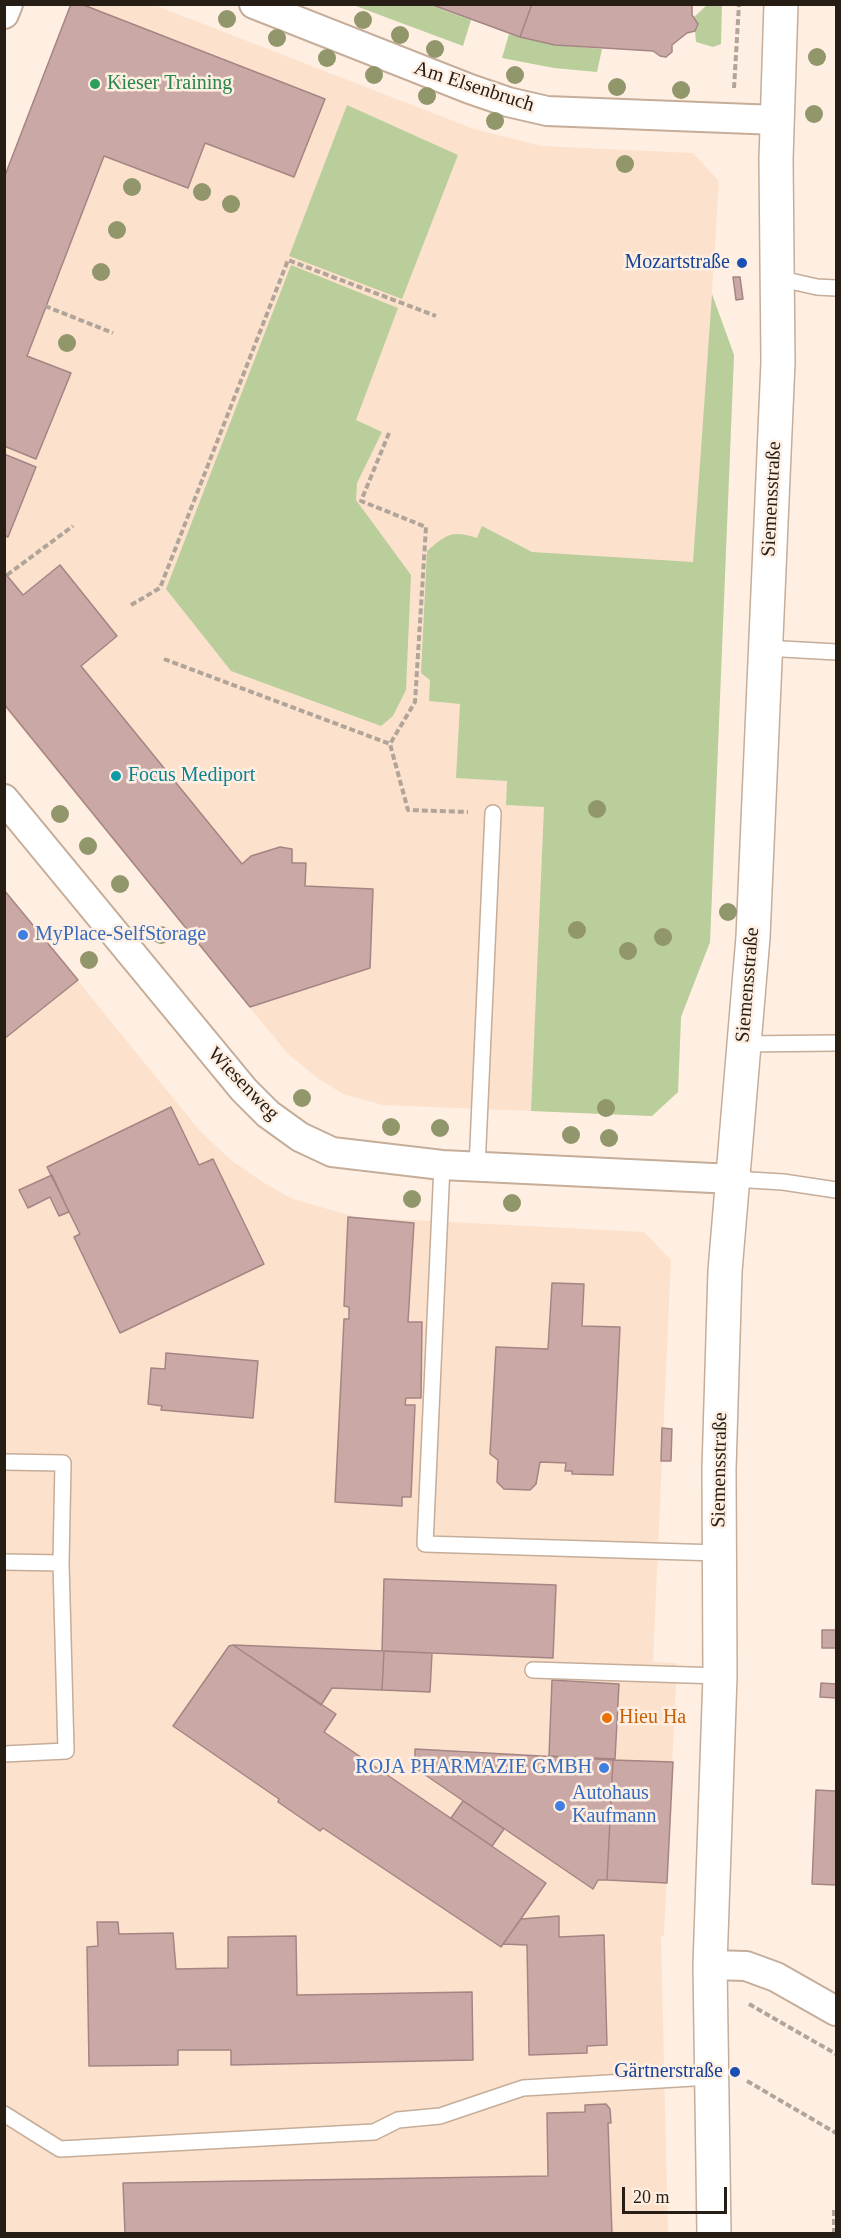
<!DOCTYPE html>
<html>
<head>
<meta charset="utf-8">
<style>
  body { margin:0 }
  #map { position:relative; width:841px; height:2238px; overflow:hidden; background:#ffefe2; font-family:"Times New Roman",serif }
  canvas { display:block }
  .frame { position:absolute; inset:0; border:6px solid #261d15; pointer-events:none }
  .scale { position:absolute; left:622px; top:2187px; width:105px; height:27px; box-sizing:border-box; border:3px solid #261d15; border-top:0; padding-left:8px; font-size:18px; line-height:21px; white-space:nowrap; color:#261d15; -webkit-text-stroke:4px #ffefe2; paint-order:stroke }
</style>
</head>
<body>
<div id="map">
<canvas width="841" height="2238"></canvas>
<div class="frame"></div>
<div class="scale">20 m</div>
</div>
<script>
const g = document.querySelector('canvas').getContext('2d');
g.lineJoin = 'round';
function paint(path, color) { g.fillStyle = color; g.fill(path, 'evenodd'); }
function trace(path, color, width, dash) { g.strokeStyle = color; g.lineWidth = width; g.lineCap = dash ? 'butt' : 'round'; g.setLineDash(dash || []); g.stroke(path); }
function drawText(font, color, halo, rows, align = 'center') {
  g.font = font + ' "Times New Roman",serif'; g.lineWidth = 5; g.setLineDash([]); g.textBaseline = 'middle'; g.strokeStyle = halo; g.fillStyle = color; for (const [text, x, y, turn = 0] of rows) {
    g.save(); g.translate(x, y); g.rotate((+turn || 0) * Math.PI / 180); g.textAlign = isNaN(turn) ? turn : align; if (halo) g.strokeText(text, 0, 0); g.fillText(text, 0, 0); g.restore();
  }
}
const built = new Path2D(`
  M152 4 474 129 542 146 693 153 719 181 712 294 734 355 710 942 681 1017 678 1092 652 1116 382 1105 343 1094 317 1078 287 1053 5 708 4 177 72 5Z
  M4 890 200 1131 231 1160 264 1183 293 1199 356 1217 644 1232 671 1260 653 1662 677 1663 664 1936H661L668 2233H5Z`);
const green = new Path2D(`
  M353 5H430L471 20 463 46Z
  M707 5H722L721 44 713 47 696 42 695 31 698 24 694 17Z
  M509 34 555 45 602 49 597 72 554 68 502 58Z
  M347 105 458 155 402 299 289 256Z
  M291 265 398 308 356 420 382 432 357 483 356 500 411 575 406 690 393 716 381 726 231 671 166 589Z
  M712 294 734 355 710 942 681 1017 678 1092 652 1116 531 1111 544 807 506 805 507 781 456 778 460 704 429 701 430 680 421 673 427 551C447 534 452 530 477 538L482 526 532 552 693 562Z`);
const building = new Path2D(`
  M71 4H81L325 99 294 177 205 143 188 188 104 156 27 356 71 373 36 459 4 446V178Z
  M430 4H532L520 37Z
  M532 4H692V15L698 24 695 31 687 33 672 45V52L666 57 660 56 653 51 555 45 520 37Z
  M733 277H740L743 299 736 300Z
  M4 454 36 467 8 537 4 535Z
  M60 565 117 636 81 666 242 864 251 856 280 847 292 849V863H306L305 886 373 889 370 968 250 1007 4 704V572L23 595Z
  M4 890 78 980 4 1039Z
  M171 1107 199 1165 213 1159 264 1264 120 1333 74 1237 80 1234 47 1167Z
  M52 1175 69 1212 59 1216 50 1197 28 1208 19 1190Z
  M348 1217 414 1223 408 1322H422L421 1398H406L405 1405H415L411 1497H402V1506L335 1502 344 1319H349V1307L344 1306Z
  M552 1283 584 1284 582 1326 620 1327 613 1475 572 1474V1471H565L566 1463 540 1462 536 1484 530 1490 504 1489 497 1482 498 1460 490 1454 496 1347 548 1349Z
  M166 1353 258 1361 253 1418 161 1410 162 1406 148 1404 151 1368 165 1369Z
  M662 1428 672 1429 671 1461H661Z
  M384 1579 556 1585 553 1658 382 1651Z
  M822 1630H836V1648H822Z
  M233 1645 336 1714 324 1732 546 1883 501 1947 323 1828 320 1831 278 1802 279 1799 173 1726 229 1646Z
  M233 1645 384 1651 382 1690 332 1688 321 1705Z
  M384 1651 432 1653 430 1692 382 1690Z
  M552 1680 619 1684 615 1759 549 1756Z
  M821 1683 836 1684V1698L820 1697Z
  M415 1749 613 1760 607 1880H598L593 1889 415 1768Z
  M613 1760 673 1762 667 1883 607 1880Z
  M816 1790 836 1791V1885L812 1884Z
  M463 1801 504 1829 492 1846 451 1818Z
  M559 1916V1937L604 1935 607 2045 587 2046V2053L529 2055 527 1945 503 1944 521 1919Z
  M97 1922H118L119 1934 173 1933 176 1969 228 1968V1937L296 1936 297 1995 472 1992 473 2060 231 2065V2050H178V2065L89 2066 87 1947 98 1946Z
  M606 2104 610 2109 611 2123H608L612 2234H125L123 2183 548 2176 547 2113 585 2112V2105Z`);
const path = new Path2D(`
  M734 88 739 4
  M45 306 113 333
  M389 433 361 501 426 527 415 702 390 744 408 810 468 812
  M7 575 73 526
  M131 605 160 588 288 260 436 316
  M164 659 390 744
  M749 2004 836 2054
  M747 2081 836 2133
  M834 2234V2210H836`);
const service = new Path2D(`
  M777 278 817 287 836 288
  M765 648 836 652
  M743 1044 836 1043
  M442 1165 425 1544 718 1553
  M477 1168 493 813
  M733 1179 783 1182 836 1190
  M4 1462 63 1463 61 1563
  M4 1562 61 1563 66 1751 4 1754
  M533 1670 720 1676
  M4 2114 60 2149 374 2132 398 2120 440 2116 523 2088 711 2077`);
const minor = new Path2D(`
  M254 4 470 89 508 102 547 111 777 120
  M4 14 8 4
  M4 799 244 1090 268 1114 300 1137 332 1152 442 1165 733 1179
  M710 1965 746 1966 776 1977 836 2011`);
const tertiary = new Path2D(`
  M714 2234 710 1965 720 1676 719 1469 725 1271 753 937 778 362 776 159 781 4`);
const trees = [
  [227,19],
  [363,20],
  [400,35],
  [277,38],
  [435,49],
  [817,57],
  [327,58],
  [374,75],
  [515,75],
  [617,87],
  [681,90],
  [427,96],
  [814,114],
  [495,121],
  [625,164],
  [132,187],
  [202,192],
  [231,204],
  [117,230],
  [101,272],
  [67,343],
  [597,809],
  [60,814],
  [88,846],
  [120,884],
  [728,912],
  [577,930],
  [161,935],
  [663,937],
  [628,951],
  [89,960],
  [302,1098],
  [606,1108],
  [391,1127],
  [440,1128],
  [571,1135],
  [609,1138],
  [412,1199],
  [512,1203]
];
const markers = [
  [95,84,6,"#2e9e5b"],
  [742,263,6,"#1a4fb4"],
  [116,776,6,"#0f9aa8"],
  [23,935,6,"#3f7fe0"],
  [607,1718,6,"#e8710a"],
  [604,1768,6,"#3f7fe0"],
  [560,1806,6,"#3f7fe0"],
  [735,2072,6,"#1a4fb4"]
];
const leisureNames = [
  ["Kieser Training",107,84]
];
const streetNames = [
  ["Am Elsenbruch",474,87,18],
  ["Siemensstraße",772,499,-87],
  ["Siemensstraße",748,985,-85],
  ["Wiesenweg",243,1084,46],
  ["Siemensstraße",720,1470,-89]
];
const transitNames = [
  ["Mozartstraße",730,263],
  ["Gärtnerstraße",723,2072]
];
const cultureNames = [
  ["Focus Mediport",128,776]
];
const shopNames = [
  ["MyPlace-SelfStorage",35,935],
  ["ROJA PHARMAZIE GMBH",592,1768,"right"],
  ["Autohaus",572,1794],
  ["Kaufmann",572,1817]
];
const foodNames = [
  ["Hieu Ha",619,1718]
];
paint(built, '#fce2cd');
paint(green, '#bace9c');
paint(building, '#caa8a6');
trace(building, '#a58583', 1.5);
trace(service, '#c5ad99', 18);
trace(minor, '#c5ad99', 32);
trace(tertiary, '#c5ad99', 36);
trace(path, '#b1a499', 4, [6, 3]);
trace(service, '#fff', 15);
trace(minor, '#fff', 28);
trace(tertiary, '#fff', 33);
g.fillStyle = '#92966b';
for (const [x, y] of trees) { g.beginPath(); g.arc(x, y, 9, 0, 2 * Math.PI); g.fill(); }
for (const [x, y, r, color] of markers) { const dot = new Path2D(); dot.arc(x, y, r, 0, 2 * Math.PI); g.fillStyle = color; g.fill(dot); trace(dot, '#ffefe2', 2); }
drawText('20px', '#27864d', '#ffefe2', leisureNames, 'left');
drawText('20px', '#261d15', '#ffefe2', streetNames);
drawText('20px', '#164399', '#ffefe2', transitNames, 'right');
drawText('20px', '#0d838f', '#ffefe2', cultureNames, 'left');
drawText('20px', '#366cbe', '#ffefe2', shopNames, 'left');
drawText('20px', '#c56008', '#ffefe2', foodNames, 'left');
</script>
</body>
</html>
